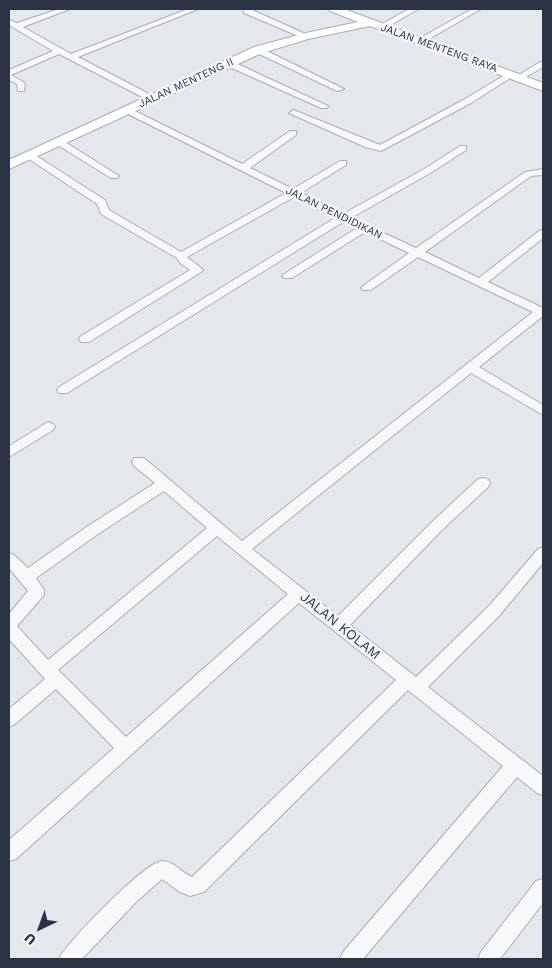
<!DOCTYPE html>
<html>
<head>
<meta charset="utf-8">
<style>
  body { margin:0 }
  #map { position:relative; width:552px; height:968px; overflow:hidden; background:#e4e7ec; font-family:"Work Sans",sans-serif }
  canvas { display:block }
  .frame { position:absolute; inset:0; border:10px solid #2b3445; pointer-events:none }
  .north { position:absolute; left:15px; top:903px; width:50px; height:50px; -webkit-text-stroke:4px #f4f6f9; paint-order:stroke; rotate:222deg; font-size:14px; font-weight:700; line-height:20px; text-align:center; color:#2b3445 }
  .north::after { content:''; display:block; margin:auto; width:18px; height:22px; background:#2b3445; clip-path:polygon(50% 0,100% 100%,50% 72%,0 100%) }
</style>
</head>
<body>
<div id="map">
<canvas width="552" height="968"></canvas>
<div class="frame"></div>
<div class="north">U</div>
</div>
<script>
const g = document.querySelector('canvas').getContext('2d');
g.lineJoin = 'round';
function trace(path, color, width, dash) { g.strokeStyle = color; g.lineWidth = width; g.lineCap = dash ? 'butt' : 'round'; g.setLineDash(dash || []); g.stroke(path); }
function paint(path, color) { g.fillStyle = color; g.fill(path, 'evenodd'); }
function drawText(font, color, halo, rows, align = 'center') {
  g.font = font + ' "Work Sans",sans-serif'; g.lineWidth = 5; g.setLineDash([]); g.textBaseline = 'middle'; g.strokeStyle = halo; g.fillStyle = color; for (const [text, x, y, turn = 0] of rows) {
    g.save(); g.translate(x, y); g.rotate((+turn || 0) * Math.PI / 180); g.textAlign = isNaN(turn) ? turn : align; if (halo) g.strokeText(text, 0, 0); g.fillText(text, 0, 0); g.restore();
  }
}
const street = new Path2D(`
  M59 9H70L23 27 71 54 188 9H198L78 57 155 97 156 99 152 102 59 54 11 75 25 83 24 91H18L17 84 9 80V70L53 51 9 25V20L17 23Z
  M244 9H250L310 36 303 38 244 13Z
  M409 9H418L384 29 377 27Z
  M472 9H481L422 43 415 41Z
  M255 48H261L344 89 337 91 255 52Z
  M225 61H231L328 106 327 108H321L225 65Z
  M540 62H543V67L521 80 514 78Z
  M508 73 515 75 471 103 381 151 365 147 289 113 293 110 296 111 380 145 465 99Z
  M127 107 242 164 290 131H296V135L250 168 293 189 340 161H346V165L301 193 343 214 426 168 460 146H466V150L432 172 351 218 416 248 525 172 543 169V175L531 176 425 252 479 278 539 231 543 230V238L488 282 543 308V316L479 367 543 405V415L471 373 252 549 338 616 433 521 478 479 483 478 488 479 490 483 488 487 443 529 350 625 416 677 489 606 538 549 543 547V563L499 616 428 687 543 776V795L537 793 517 777 363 959H340L343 952 503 766 408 690 204 892 190 896 180 892 162 879 136 902 82 959H59C65 944 146 861 162 861 174 861 182 873 192 877L396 680 299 603 16 859 9 861V840L114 748 56 689 15 724 9 727V709L45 679 9 639V614L28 591 9 568V553L14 555 28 568 88 526 155 483 134 466 132 462 134 458H144L242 541 533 312 418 257 371 290H363L361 288 363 286 409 253 365 232 292 278H284L282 276 284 274 357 228 343 222 67 393H59L57 390 59 387 335 218 294 197 187 257 201 268 203 270 201 272 89 342H81L79 339 81 336 190 270 180 263 177 258 101 214 97 204 26 157V153H32L105 200 109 210 181 252 286 193 124 112 123 110ZM164 491 207 528 48 660 17 626 44 595V590L36 578 98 534ZM217 536 288 594 126 737 58 670Z
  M59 139 62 140 119 176 117 178H111L56 144 54 142Z
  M48 422 53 424 55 427 53 430 9 457V446Z
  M543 879V903L500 959H478L481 952 536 881Z`);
const secondary = new Path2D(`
  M328 9H344L543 83V91L370 26 308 39 262 53 9 169V160L254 47 306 33 358 22 330 11Z`);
const farStreetnames = [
  ["JALAN MENTENG RAYA",439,48,20],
  ["JALAN MENTENG II",186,83,-25],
  ["JALAN PENDIDIKAN",334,213,26]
];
const streetNames = [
  ["JALAN KOLAM",340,626,39]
];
trace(street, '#a9aeb7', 2);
trace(secondary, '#a9aeb7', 2);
paint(street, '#f7f8fa');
paint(secondary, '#fff');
drawText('11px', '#2b3445', '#f4f6f9', farStreetnames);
drawText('14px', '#2b3445', '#f4f6f9', streetNames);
</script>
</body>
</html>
